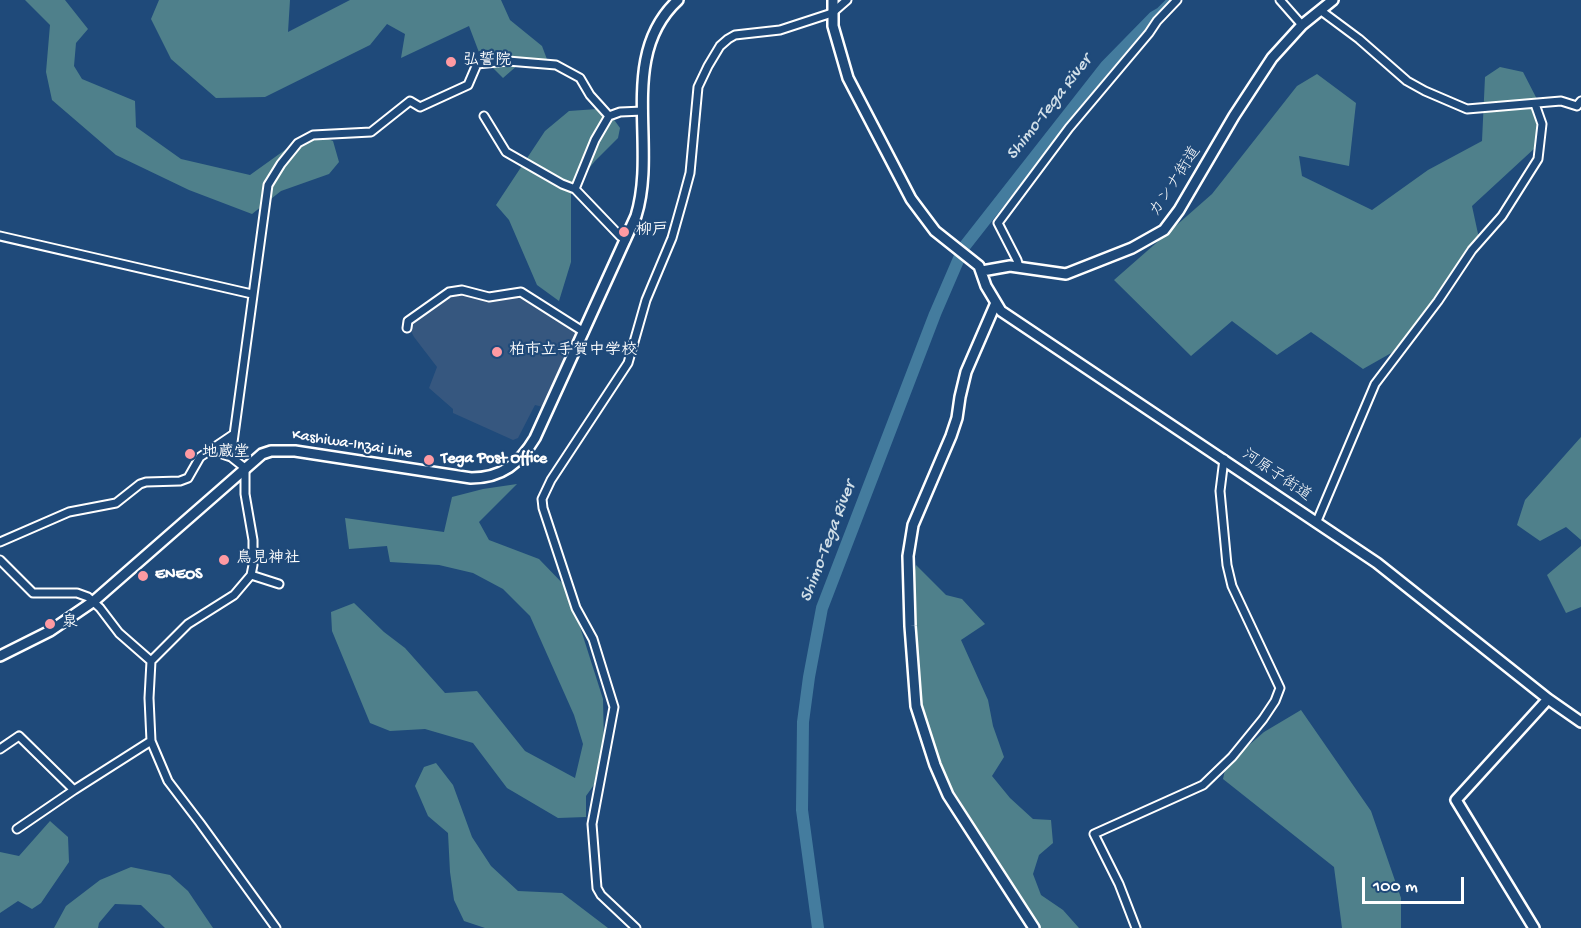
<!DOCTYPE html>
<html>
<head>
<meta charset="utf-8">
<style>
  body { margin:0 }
  #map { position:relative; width:1581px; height:928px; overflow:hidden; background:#1f4a7a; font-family:"Gochi Hand",sans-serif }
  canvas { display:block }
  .scale { position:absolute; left:1362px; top:877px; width:102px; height:27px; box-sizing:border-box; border:3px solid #fff; border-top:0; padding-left:8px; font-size:18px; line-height:21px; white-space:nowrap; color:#fff; -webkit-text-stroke:4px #1f4a7a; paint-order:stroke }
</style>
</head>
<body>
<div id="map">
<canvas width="1581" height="928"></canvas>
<div class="scale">100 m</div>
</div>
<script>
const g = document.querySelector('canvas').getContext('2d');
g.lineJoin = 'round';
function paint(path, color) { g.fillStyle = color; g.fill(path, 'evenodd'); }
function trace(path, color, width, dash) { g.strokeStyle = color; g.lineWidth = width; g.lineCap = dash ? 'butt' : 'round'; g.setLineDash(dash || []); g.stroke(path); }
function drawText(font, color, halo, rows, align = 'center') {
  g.font = font + ' "Gochi Hand","Klee One",sans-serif'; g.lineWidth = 4.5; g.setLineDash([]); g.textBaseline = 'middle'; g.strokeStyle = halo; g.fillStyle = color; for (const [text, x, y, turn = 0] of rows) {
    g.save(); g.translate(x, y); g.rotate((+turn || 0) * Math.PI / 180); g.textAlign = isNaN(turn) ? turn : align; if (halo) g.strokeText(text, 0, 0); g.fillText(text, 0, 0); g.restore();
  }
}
const built = new Path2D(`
  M461 292 486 299 517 294 522 296 575 329 576 335 543 407 535 405 518 438 513 440 453 413V409L429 388 437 367 414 337 409 327 411 323 452 293Z`);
const green = new Path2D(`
  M25 0H65L88 29 76 43 74 66 82 79 135 101 136 127 181 159 250 175 310 132 333 141 339 162 329 174 281 191 252 214 189 190 116 155 52 100 46 72 50 25Z
  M159 0H290L288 32 350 0H501L510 20 542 46 548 62 519 64 503 78 480 55 469 26 401 58 405 34 387 24 370 45 265 97 216 98 171 59 151 19Z
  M1500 67 1523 72 1540 105 1536 147 1472 206 1480 243 1393 352 1363 369 1311 332 1277 355 1232 321 1191 356 1114 280 1212 194 1297 86 1317 74 1356 103 1349 166 1299 156 1302 176 1372 210 1428 170 1482 141 1485 77Z
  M597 109 610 114 620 128 618 138 595 161 571 190V262L559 301 537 285 509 220 496 205 545 131 569 111Z
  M1581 437V540L1566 527 1540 541 1517 525 1525 500Z
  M517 484 479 522 489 540 539 559 568 589 603 699 604 746 596 782 586 796V817L558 818 507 788 473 743 425 729 390 731 370 723 332 631 331 612 354 603 384 632 405 648 445 693 477 691 525 751 575 778 583 744 574 715 530 616 503 589 473 573 439 565 390 562 387 546 349 549 345 518 444 532 452 497 483 489Z
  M1581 546V607L1566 613 1547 575Z
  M916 565 946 595 962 599 985 624 961 640 988 700 993 726 1004 757 992 776 1010 798 1033 819 1051 820 1053 843 1039 855 1033 874 1041 895 1063 910 1079 928H1039L942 772 920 700 913 620V582Z
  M1301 710 1371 811 1401 898V928H1342L1334 867 1223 779 1226 765 1264 732Z
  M436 763 453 785 472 837 491 866 518 891 562 893 608 928H485L464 921 454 900 450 872 448 833 428 816 415 786 424 767Z
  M50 821 68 837 69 862 41 903 32 909 18 901 0 913V852L19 856Z
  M131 867 170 875 188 891 213 928H165L141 905 115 904 99 923 98 928H54L66 906 100 880Z`);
const river = new Path2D(`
  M964 247 1106 66 1154 17 1161 13 1170 4
  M818 928 802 810 803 722 809 677 822 608 935 314 960 256`);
const street = new Path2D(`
  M1280 0 1302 25
  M1320 10 1359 39 1407 81 1425 91 1467 109 1561 101 1577 106 1581 101
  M484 116 506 152 562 184 575 189 620 236 626 240
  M575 189 595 140 609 116
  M0 236 252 294
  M1019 267 1017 260 998 223 1069 128 1149 33 1157 21 1177 0
  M407 328 408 321 449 292 462 290 489 297 521 292 584 332
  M231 457 268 185 281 164 298 143 313 135 371 132 410 101 420 107 468 85 477 64 508 61 556 65 580 78 590 95 609 116 620 112 643 111
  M1317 521 1375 384 1438 301 1472 250 1502 216 1538 159 1542 124 1535 104
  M0 542 69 512 116 503 140 484 146 482 180 481 188 478 200 457 234 434
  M0 560 33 593H77L88 597 100 608 119 633 151 661 149 698 151 741 168 781 200 823 276 928
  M251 575 279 584
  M151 661 188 624 234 595 251 575 253 565V540L245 494V468L231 457 211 450
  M0 749 19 736 74 790 151 741
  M17 829 74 790
  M636 928 601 895 597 888 592 824 614 707 593 639 576 608 543 508 542 499 551 480 628 363 646 300 672 238 683 199 690 173 698 87 708 66 720 46 728 39 735 35 780 30 832 13 847 0
  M1136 928 1119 884 1094 834 1203 785 1232 757 1263 719 1275 701 1280 688 1232 586 1227 565 1220 491 1224 459`);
const secondary = new Path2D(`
  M833 0V26L848 78 911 199 935 231 979 266 986 286 1001 311 1377 563 1548 699 1581 722
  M982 271 1010 266 1066 274 1132 248 1164 230 1179 210 1234 116 1272 58 1302 25 1333 0
  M995 305 966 372 960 397 957 418 951 436 913 525 908 556 910 626 916 706 935 765 948 795 1034 928
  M0 656 50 631 94 601 262 454 271 451H295L471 478C502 478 520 463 535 438L636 216C658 146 617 56 678 0
  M1534 928 1456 800 1548 699`);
const markers = [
  [451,62,6,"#ff9aa2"],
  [624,232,6,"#ff9aa2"],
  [497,352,6,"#ff9aa2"],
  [190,454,6,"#ff9aa2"],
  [429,460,6,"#ff9aa2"],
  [224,560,6,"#ff9aa2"],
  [143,576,6,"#ff9aa2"],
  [50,624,6,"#ff9aa2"]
];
const poiNames = [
  ["弘誓院",463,62],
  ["柳戸",636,232],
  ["柏市立手賀中学校",509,352],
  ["地蔵堂",202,454],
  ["Tega Post Office",441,460],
  ["鳥見神社",236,560],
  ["ENEOS",155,576],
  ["泉",62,624]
];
const streetNames = [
  ["カンナ街道",1176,182,-57],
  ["Kashiwa-Inzai Line",352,445,9],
  ["河原子街道",1276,476,34]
];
const waterNames = [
  ["Shimo-Tega River",1050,108,-52],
  ["Shimo-Tega River",829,542,-69]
];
paint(built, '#36577f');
paint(green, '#4f808b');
trace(river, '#447c9e', 12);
trace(street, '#fff', 11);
trace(secondary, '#fff', 14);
trace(street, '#1f4a7a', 7);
trace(secondary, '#1f4a7a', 9);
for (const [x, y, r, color] of markers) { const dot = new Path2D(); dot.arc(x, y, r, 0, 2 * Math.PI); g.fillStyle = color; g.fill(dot); trace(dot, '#1f4a7a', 2); }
drawText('bold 16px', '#fff', '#1f4a7a', poiNames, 'left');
drawText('16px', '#fff', '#1f4a7a', streetNames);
drawText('italic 18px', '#d0dee7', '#1f4a7a', waterNames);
</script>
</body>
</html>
